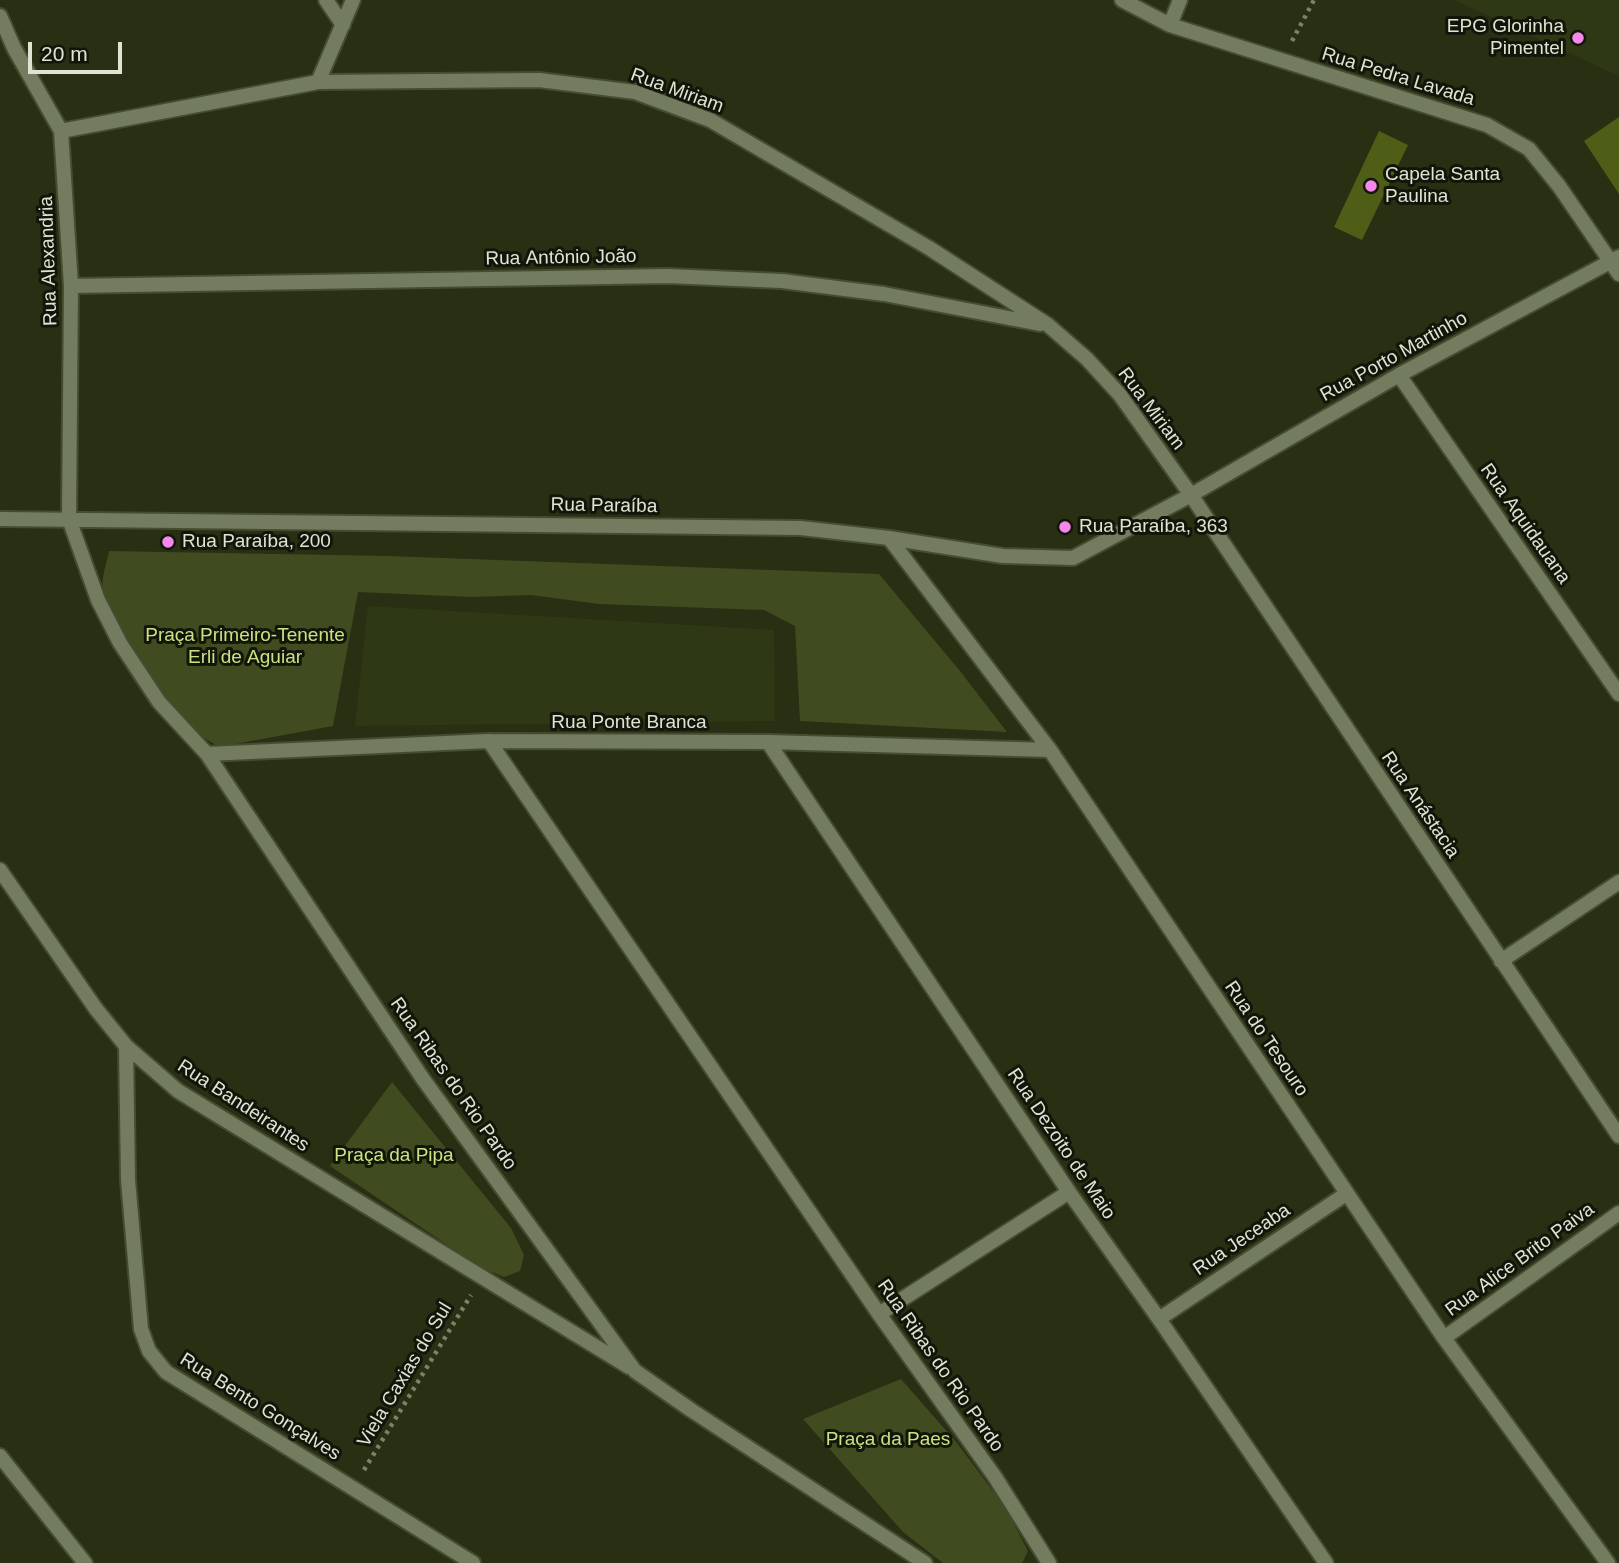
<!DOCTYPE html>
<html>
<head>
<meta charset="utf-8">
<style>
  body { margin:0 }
  #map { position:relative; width:1619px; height:1563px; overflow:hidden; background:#282f13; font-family:Arial,sans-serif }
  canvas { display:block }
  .scale { position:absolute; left:28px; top:42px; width:94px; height:32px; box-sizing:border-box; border:4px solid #dee3d2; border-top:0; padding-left:9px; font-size:21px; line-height:24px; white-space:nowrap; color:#dee3d2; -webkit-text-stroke:5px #121509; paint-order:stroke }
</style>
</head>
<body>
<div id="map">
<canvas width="1619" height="1563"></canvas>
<div class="scale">20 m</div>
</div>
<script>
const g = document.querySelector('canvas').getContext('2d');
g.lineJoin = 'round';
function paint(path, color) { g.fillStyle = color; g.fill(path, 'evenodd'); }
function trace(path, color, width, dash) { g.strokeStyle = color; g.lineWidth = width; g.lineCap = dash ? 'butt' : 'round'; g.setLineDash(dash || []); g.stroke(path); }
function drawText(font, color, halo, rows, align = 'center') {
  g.font = font + ' Arial,sans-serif'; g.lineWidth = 6; g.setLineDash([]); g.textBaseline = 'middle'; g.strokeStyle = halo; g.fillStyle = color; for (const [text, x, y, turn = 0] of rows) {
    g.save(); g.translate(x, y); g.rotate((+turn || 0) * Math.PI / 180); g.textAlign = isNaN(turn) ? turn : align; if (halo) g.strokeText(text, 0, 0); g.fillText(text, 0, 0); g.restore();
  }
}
const built = new Path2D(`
  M1454 0H1619V76Z
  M368 606 774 630 775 721 355 726Z`);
const green = new Path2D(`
  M109 551 388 556 879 574 960 671 1007 732 800 721 795 626 764 610 599 604 531 595 471 597 358 592 333 726 219 747C212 742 203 738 196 733 172 714 111 618 103 588 101 578 107 562 109 551Z
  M392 1082 511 1228 524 1255 520 1271 504 1277 480 1267 330 1166Z
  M901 1379 957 1443 1005 1507 1028 1551 1022 1563H943L903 1532 803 1419Z`);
const building = new Path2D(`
  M1619 117V194L1584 141Z
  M1379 131 1408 145 1362 240 1334 227Z`);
const path = new Path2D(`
  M1292 41 1314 0
  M364 1470 471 1295`);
const minor = new Path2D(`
  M326 0 343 25
  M1122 0 1170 25 1487 125 1529 149 1559 186 1619 274
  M0 16 14 48 61 131 71 286 69 519 98 600 120 643 159 702 207 754 423 1079 635 1371 691 1410 925 1563
  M1170 25 1180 0
  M318 82 353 0
  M61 131 318 82 539 80 635 92 710 120 929 248 1048 325 1087 359 1120 395 1191 495 1619 1136
  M71 286 668 276 782 281 884 294 1040 324
  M1399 375 1619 694
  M0 519 801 528 889 538 1003 556 1073 558 1191 495 1399 375 1619 257
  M889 538 1050 750 1444 1338 1608 1563
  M489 741 879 1314 995 1477 1049 1563
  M768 742 1069 1192 1159 1319 1326 1563
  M207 754 489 741 768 742 1050 750
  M0 870 96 1009 126 1046 178 1091 629 1367
  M1501 961 1619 882
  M126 1046 128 1180 141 1329 149 1351 166 1372 473 1563
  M879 1314 1069 1192
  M1159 1319 1346 1194
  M1444 1338 1619 1213
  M0 1456 85 1563`);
const markers = [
  [1578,38,7,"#f788eb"],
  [1371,186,7,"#f788eb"],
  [1065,527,7,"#f788eb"],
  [168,542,7,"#f788eb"]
];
const poiNames = [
  ["EPG Glorinha",1564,27,"right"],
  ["Pimentel",1564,49,"right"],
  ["Capela Santa",1385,175],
  ["Paulina",1385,197],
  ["Rua Paraíba, 363",1079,527],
  ["Rua Paraíba, 200",182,542]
];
const streetNames = [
  ["Rua Pedra Lavada",1398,77,17],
  ["Rua Miriam",677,91,20],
  ["Rua Antônio João",561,258,-1],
  ["Rua Alexandria",49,261,-92],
  ["Rua Porto Martinho",1394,357,-29],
  ["Rua Miriam",1151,409,53],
  ["Rua Paraíba",604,506,1],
  ["Rua Aquidauana",1525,524,55],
  ["Rua Ponte Branca",629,723],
  ["Rua Anástacia",1420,805,56],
  ["Rua do Tesouro",1266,1039,56],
  ["Rua Ribas do Rio Pardo",453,1084,55],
  ["Rua Bandeirantes",243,1106,33],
  ["Rua Dezoito de Maio",1061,1144,56],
  ["Rua Jeceaba",1242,1240,-34],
  ["Rua Alice Brito Paiva",1520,1260,-36],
  ["Rua Ribas do Rio Pardo",940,1366,55],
  ["Viela Caxias do Sul",405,1375,-59],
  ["Rua Bento Gonçalves",260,1407,32]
];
const parkNames = [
  ["Praça Primeiro-Tenente",245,636],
  ["Erli de Aguiar",245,658],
  ["Praça da Pipa",394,1156],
  ["Praça da Paes",888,1440]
];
paint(built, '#2f3814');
paint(green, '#404b1f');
paint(building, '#4f5e17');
trace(minor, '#454c32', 18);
trace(path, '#7b816a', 4.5, [3.5, 5]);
trace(minor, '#737c5f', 14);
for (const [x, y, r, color] of markers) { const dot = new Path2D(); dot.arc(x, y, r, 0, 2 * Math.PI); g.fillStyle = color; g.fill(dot); trace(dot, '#121509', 2.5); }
drawText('19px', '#dee3d2', '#121509', poiNames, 'left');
drawText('19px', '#dee3d2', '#121509', streetNames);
drawText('19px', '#c9e381', '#121509', parkNames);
</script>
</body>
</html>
